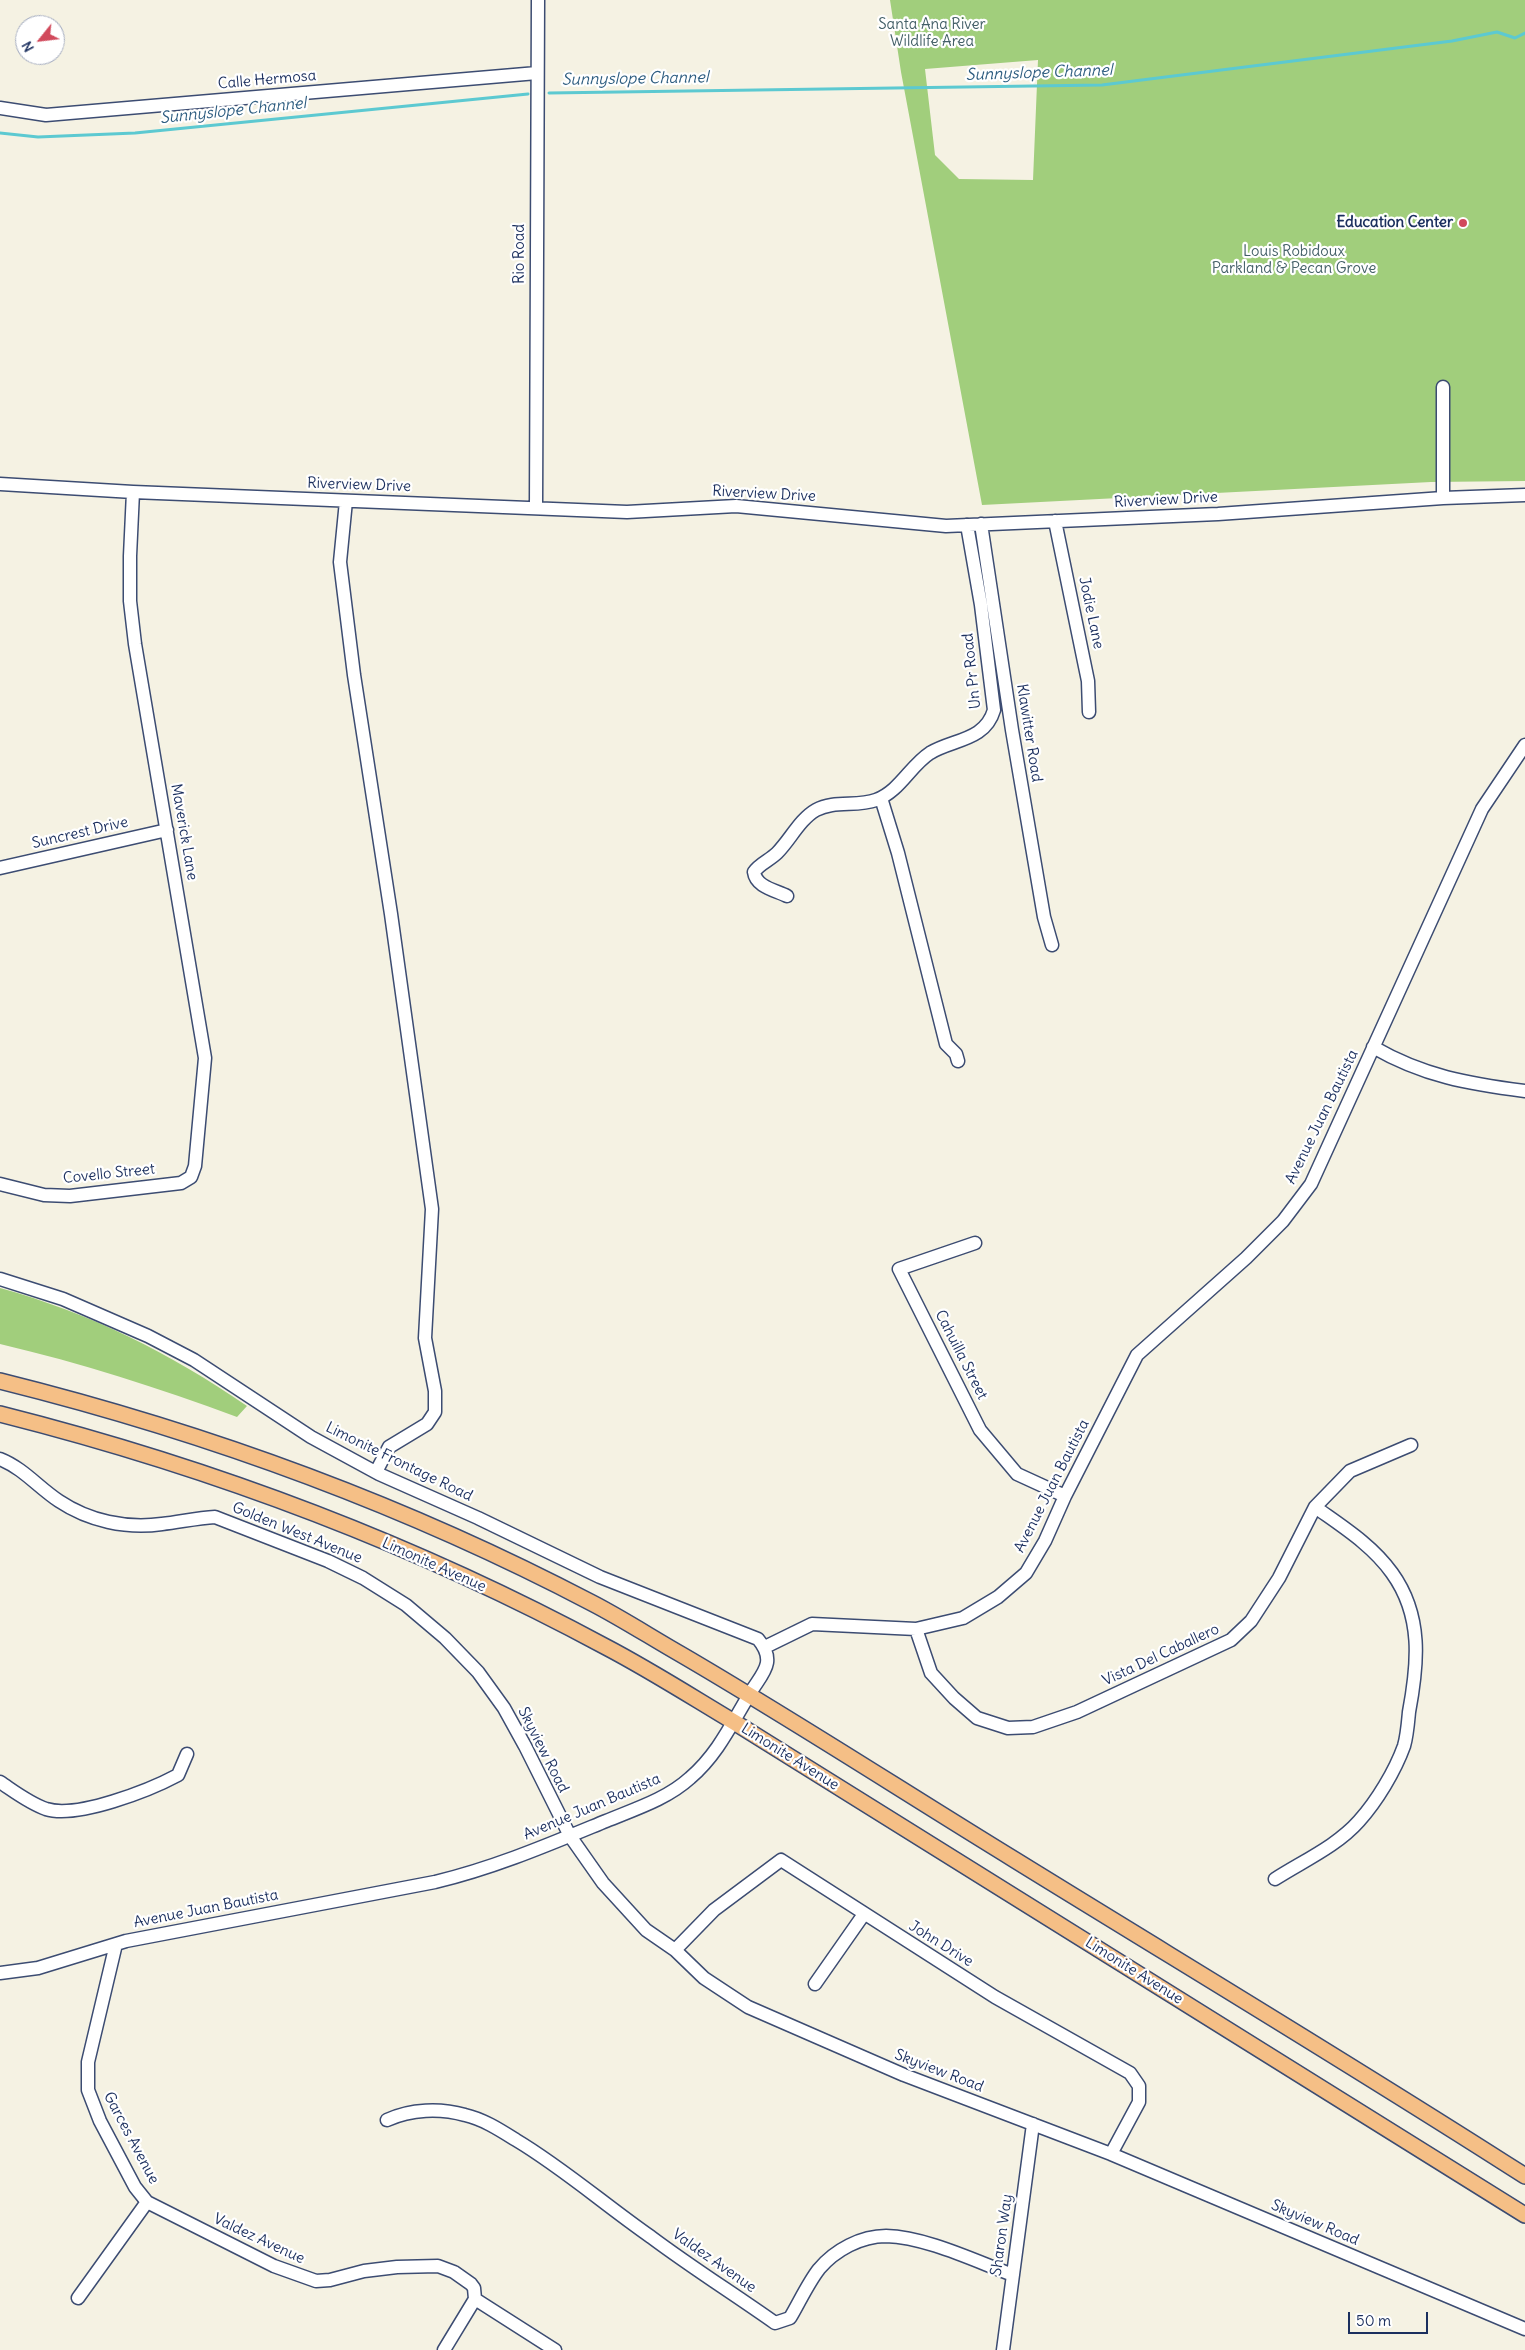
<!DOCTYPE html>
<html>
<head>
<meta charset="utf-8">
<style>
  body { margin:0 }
  #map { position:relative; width:1525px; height:2350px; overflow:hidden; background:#f5f2e3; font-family:Delius,sans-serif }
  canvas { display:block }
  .north { position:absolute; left:15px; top:15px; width:50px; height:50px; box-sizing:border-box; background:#fff; border:1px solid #a4acbf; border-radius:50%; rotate:241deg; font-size:14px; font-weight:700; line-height:20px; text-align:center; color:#1b2f5e }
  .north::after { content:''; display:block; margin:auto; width:18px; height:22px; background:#d1495b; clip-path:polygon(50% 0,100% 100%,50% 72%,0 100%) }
  .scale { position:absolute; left:1348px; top:2312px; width:80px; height:22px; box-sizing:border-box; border:2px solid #1b2f5e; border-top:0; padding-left:6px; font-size:15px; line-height:18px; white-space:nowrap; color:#1b2f5e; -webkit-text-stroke:4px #fff; paint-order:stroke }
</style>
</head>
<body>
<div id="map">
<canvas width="1525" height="2350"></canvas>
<div class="north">N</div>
<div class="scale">50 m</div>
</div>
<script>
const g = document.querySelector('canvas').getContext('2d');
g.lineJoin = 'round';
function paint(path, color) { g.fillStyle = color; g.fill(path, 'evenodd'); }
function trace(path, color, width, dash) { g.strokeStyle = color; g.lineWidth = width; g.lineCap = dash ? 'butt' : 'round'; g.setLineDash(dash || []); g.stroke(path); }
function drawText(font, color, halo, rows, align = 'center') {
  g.font = font + ' Delius,sans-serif'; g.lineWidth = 4.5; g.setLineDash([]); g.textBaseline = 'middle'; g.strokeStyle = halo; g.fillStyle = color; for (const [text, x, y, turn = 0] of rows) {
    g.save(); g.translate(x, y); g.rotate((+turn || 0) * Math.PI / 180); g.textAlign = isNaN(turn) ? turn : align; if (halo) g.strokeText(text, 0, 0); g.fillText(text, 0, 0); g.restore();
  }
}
const green = new Path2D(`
  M890 0H1525V481L1431 482 982 505 901 72ZM1038 60 1033 180 959 179 935 155 925 69Z
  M0 1288C90 1313 170 1353 247 1406L237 1417C159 1388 81 1363 0 1344Z`);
const stream = new Path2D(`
  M549 93 1102 85 1452 41 1497 32 1515 38 1525 33
  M0 133 38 137 135 133 528 94`);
const minor = new Path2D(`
  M0 108 46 115 537 73
  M1443 387V498
  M0 484 133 492 627 512 736 506 946 526 1218 514 1443 498 1525 495
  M346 501 340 562 354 675 391 914 432 1209 425 1338 435 1391V1412L427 1424 389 1447 376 1472
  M536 508 538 0
  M1055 521 1088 681 1089 712
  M981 524 1012 730 1044 917 1052 945
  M881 798 898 853 946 1044 956 1054 958 1061
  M0 868 167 830
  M787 896C775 890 756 887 754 872 759 864 770 860 777 853 790 840 800 819 816 810 834 800 857 807 876 800 900 791 910 766 930 753 953 739 985 741 994 710L981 605 967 525
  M1373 1047C1423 1076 1469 1084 1525 1091
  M0 1184 44 1195 70 1196 181 1183 191 1177 195 1166 205 1058 135 644 130 601V556L133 492
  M975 1243 899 1269 980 1430 1017 1474 1065 1496
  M0 1279 63 1299 148 1336 194 1360 311 1437 379 1474 478 1518 600 1577 758 1639C778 1663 761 1674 749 1695 731 1725 717 1755 690 1778 667 1799 635 1809 606 1821 550 1844 494 1868 435 1882L126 1941 38 1968 0 1973
  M0 1459C23 1468 39 1488 59 1501 89 1521 126 1529 162 1524 180 1522 197 1518 215 1517L328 1561 363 1578 406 1605 445 1638 478 1672 504 1708 525 1746 570 1836 603 1883 646 1930 675 1950 704 1978 748 2007 904 2075 1111 2154 1525 2329
  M916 1629 931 1673 954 1698 977 1718 1008 1728 1033 1727 1077 1712 1231 1640 1251 1621 1279 1578 1315 1507 1350 1471 1411 1445
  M765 1647 812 1624 916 1629 963 1618 998 1597 1026 1573 1045 1541 1065 1496 1137 1355 1246 1258 1283 1221 1311 1184 1482 809 1525 745
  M0 1782C15 1792 29 1803 46 1809 77 1819 150 1790 178 1775L187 1754
  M1275 1879C1303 1861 1337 1846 1359 1821 1377 1801 1395 1771 1404 1746 1407 1736 1408 1723 1409 1712 1418 1664 1423 1616 1392 1573 1372 1545 1343 1527 1315 1507
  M675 1950 714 1910 781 1860 995 1997 1130 2073 1139 2086V2102L1111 2154
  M815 1984 864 1914
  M387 2120C411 2109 440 2108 465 2115 483 2119 500 2130 516 2140 563 2168 605 2205 651 2237 691 2267 734 2294 775 2323L790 2318C799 2303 808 2283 819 2269 835 2250 861 2236 886 2236 926 2237 975 2261 1013 2275
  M147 2202 274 2266 316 2281 330 2280 364 2271 397 2267 438 2266 454 2272 471 2284 474 2288 475 2299 444 2350
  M78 2298 147 2202 135 2187 100 2121 88 2090V2062L116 1944
  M475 2299 555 2350
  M1003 2350 1033 2124`);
const major = new Path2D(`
  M0 1381C205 1432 405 1505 592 1603 623 1619 652 1638 682 1655 795 1721 904 1792 1015 1860 1185 1965 1357 2068 1525 2176
  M0 1414C210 1467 415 1544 606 1647 650 1670 692 1697 734 1722L1525 2215`);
const markers = [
  [1463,223,5,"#d1495b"]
];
const parkNames = [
  ["Santa Ana River",932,25],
  ["Wildlife Area",932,42],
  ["Louis Robidoux",1294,252],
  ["Parkland & Pecan Grove",1294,269]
];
const streetNames = [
  ["Calle Hermosa",267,80,-5],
  ["Rio Road",520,254,-90],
  ["Riverview Drive",359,485,2],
  ["Riverview Drive",764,494,3],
  ["Riverview Drive",1166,500,-3],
  ["Jodie Lane",1091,613,78],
  ["Un Pr Road",972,671,-96],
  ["Klawitter Road",1029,733,81],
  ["Maverick Lane",184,832,80],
  ["Suncrest Drive",80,833,-13],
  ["Avenue Juan Bautista",1322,1117,-64],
  ["Covello Street",109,1174,-6],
  ["Cahuilla Street",961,1355,63],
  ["Limonite Frontage Road",399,1462,26],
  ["Avenue Juan Bautista",1052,1486,-63],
  ["Golden West Avenue",297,1533,22],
  ["Limonite Avenue",434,1565,24],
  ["Vista Del Caballero",1161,1655,-25],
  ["Skyview Road",543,1750,63],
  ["Limonite Avenue",790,1757,32],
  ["Avenue Juan Bautista",592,1807,-23],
  ["Avenue Juan Bautista",206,1909,-11],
  ["John Drive",941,1944,32],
  ["Limonite Avenue",1134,1971,32],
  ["Skyview Road",939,2071,21],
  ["Garces Avenue",131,2138,62],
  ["Skyview Road",1315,2223,23],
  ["Sharon Way",1002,2235,-82],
  ["Valdez Avenue",259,2239,25],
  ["Valdez Avenue",714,2261,35]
];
const poiNames = [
  ["Education Center",1453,223]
];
const waterNames = [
  ["Sunnyslope Channel",1039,73,-2],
  ["Sunnyslope Channel",635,79,-1],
  ["Sunnyslope Channel",233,111,-6]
];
paint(green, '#a1ce7c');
trace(stream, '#5cc9d1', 3);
trace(minor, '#3c4c72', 15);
trace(major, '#3c4c72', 18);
trace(minor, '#fff', 12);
trace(major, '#f5bf86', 15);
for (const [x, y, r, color] of markers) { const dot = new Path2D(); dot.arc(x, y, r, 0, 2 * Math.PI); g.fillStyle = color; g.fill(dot); trace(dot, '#fff', 2); }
drawText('15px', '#435f67', '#fff', parkNames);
drawText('15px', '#1b2f5e', '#fff', streetNames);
drawText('bold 15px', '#1b2f5e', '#fff', poiNames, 'right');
drawText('italic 16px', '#2e5d80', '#fff', waterNames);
</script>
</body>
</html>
